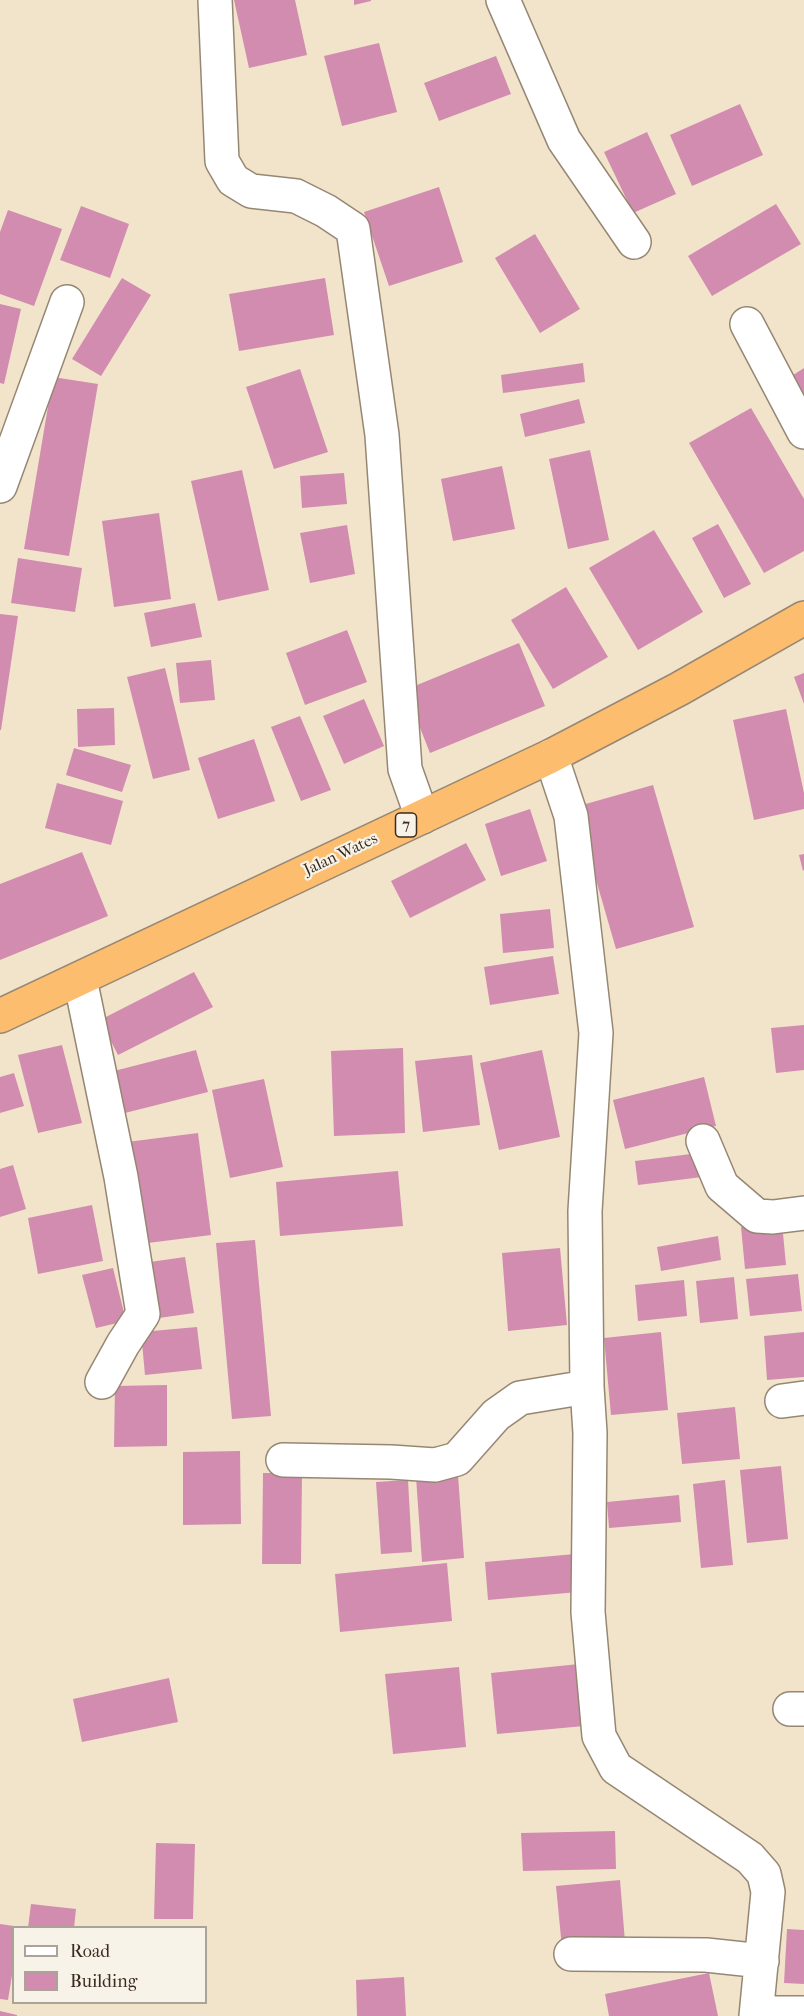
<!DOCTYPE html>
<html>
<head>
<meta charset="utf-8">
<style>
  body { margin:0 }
  #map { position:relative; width:804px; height:2016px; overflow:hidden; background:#f1e4ca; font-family:"IM FELL French Canon",serif }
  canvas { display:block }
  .legend { position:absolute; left:12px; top:1926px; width:195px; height:78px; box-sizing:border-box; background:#f7f3e8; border:2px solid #aca397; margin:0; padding:8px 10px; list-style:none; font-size:18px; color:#3b2a1e }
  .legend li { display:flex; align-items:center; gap:12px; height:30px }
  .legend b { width:30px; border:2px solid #aca397 }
</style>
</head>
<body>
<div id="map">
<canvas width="804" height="2016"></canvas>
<ul class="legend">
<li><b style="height:8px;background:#fff"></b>Road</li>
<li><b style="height:16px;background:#d28cb0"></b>Building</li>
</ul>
</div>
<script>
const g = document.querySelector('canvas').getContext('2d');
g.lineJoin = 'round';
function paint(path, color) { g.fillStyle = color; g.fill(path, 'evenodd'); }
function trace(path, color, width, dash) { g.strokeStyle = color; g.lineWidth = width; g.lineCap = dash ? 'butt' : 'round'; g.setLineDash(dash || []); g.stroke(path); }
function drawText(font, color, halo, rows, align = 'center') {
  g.font = font + ' "IM FELL French Canon",serif'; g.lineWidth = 4.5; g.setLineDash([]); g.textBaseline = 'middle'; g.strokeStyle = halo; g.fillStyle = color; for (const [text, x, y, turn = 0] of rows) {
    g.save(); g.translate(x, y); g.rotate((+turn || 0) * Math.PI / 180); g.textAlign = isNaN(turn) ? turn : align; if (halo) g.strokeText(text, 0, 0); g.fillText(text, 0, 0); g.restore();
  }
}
const building = new Path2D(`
  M234 0H295L307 55 249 68Z
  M354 0H371V1L354 5Z
  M379 43 397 112 342 126 324 56Z
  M496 56 511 94 439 121 424 83Z
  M740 104 763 155 692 186 670 135Z
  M647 132 676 194 633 213 604 152Z
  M439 187 463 262 389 286 364 212Z
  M776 204 801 244 712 296 688 256Z
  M81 206 129 224 110 278 60 260Z
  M8 210 62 229 34 306 0 294V232Z
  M535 234 580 309 540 333 495 258Z
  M122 278 151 295 101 376 72 359Z
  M325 278 334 335 239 351 229 294Z
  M0 304 21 309 4 384 0 383Z
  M583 363 585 382 503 393 501 375Z
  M804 368V414L784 381Z
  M300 369 328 452 274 469 246 387Z
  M53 377 98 384 69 556 24 549Z
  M579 399 585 423 525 437 520 414Z
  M751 408 804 499V551L764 573 689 443Z
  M590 450 609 540 568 549 549 459Z
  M502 466 515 529 453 541 441 479Z
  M242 470 269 590 218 601 191 481Z
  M344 473 347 504 302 508 300 476Z
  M159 513 171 599 114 607 102 521Z
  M718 524 751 584 724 598 692 538Z
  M347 525 355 574 310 583 300 533Z
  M654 530 703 612 638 650 589 568Z
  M18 558 82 568 75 612 11 603Z
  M566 587 608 657 553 689 511 620Z
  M195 603 202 637 151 647 144 613Z
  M0 614 18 616 1 730H0Z
  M347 630 367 682 305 705 286 653Z
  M519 643 545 706 430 753 405 690Z
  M211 660 215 700 180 703 176 663Z
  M165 668 190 770 153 779 127 677Z
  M804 673V704L794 677Z
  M364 699 384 746 344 764 323 716Z
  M114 708 115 745 78 747 77 709Z
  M786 709 804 793V809L754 820 733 720Z
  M300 716 331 790 301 801 271 727Z
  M254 739 275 801 218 819 198 758Z
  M74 748 131 765 122 792 66 775Z
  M57 783 123 801 111 845 45 828Z
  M653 785 694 927 616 949 575 807Z
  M530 809 547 861 501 876 485 824Z
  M466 843 486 880 410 918 391 881Z
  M82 852 108 916 0 960V884Z
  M804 854V870L803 871 799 855Z
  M550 909 554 948 503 953 500 914Z
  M553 956 559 994 490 1005 484 967Z
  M194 972 213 1007 118 1055 100 1020Z
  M804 1025V1070L776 1073 771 1028Z
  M62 1045 82 1123 38 1133 18 1055Z
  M403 1048 405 1133 334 1136 331 1051Z
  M196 1050 208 1092 125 1113 114 1071Z
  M542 1050 560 1137 499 1150 480 1063Z
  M472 1055 480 1125 423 1132 415 1061Z
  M14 1073 24 1106 0 1113V1077Z
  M704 1077 716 1126 625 1149 613 1100Z
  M264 1079 283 1167 230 1178 212 1090Z
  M198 1133 211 1235 140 1244 127 1142Z
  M707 1152 710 1176 638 1185 635 1161Z
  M13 1165 26 1209 0 1217V1169Z
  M398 1171 403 1226 280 1236 276 1182Z
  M92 1205 103 1261 38 1274 28 1218Z
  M782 1223 786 1265 745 1269 741 1227Z
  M718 1236 721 1260 661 1271 657 1247Z
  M255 1240 271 1416 232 1419 216 1243Z
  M560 1248 567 1325 508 1331 502 1253Z
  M185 1257 194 1313 159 1318 150 1262Z
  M113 1268 126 1321 96 1328 82 1275Z
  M798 1274 802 1311 750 1316 746 1279Z
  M734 1277 738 1319 700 1323 696 1281Z
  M684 1280 687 1316 638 1321 635 1285Z
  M197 1327 202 1369 145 1375 141 1332Z
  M661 1332 668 1410 611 1415 604 1338Z
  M804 1332V1377L767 1380 764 1336Z
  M167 1385V1446L114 1447 115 1386Z
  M735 1407 740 1459 682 1464 677 1413Z
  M240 1451 241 1524 183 1525V1452Z
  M781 1466 788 1539 747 1543 740 1470Z
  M263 1473H302L301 1564H262Z
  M458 1475 464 1558 422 1562 416 1477Z
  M408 1480 412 1552 381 1554 376 1482Z
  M725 1480 733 1565 701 1568 693 1484Z
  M679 1495 681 1522 609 1528 607 1502Z
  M575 1554 578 1592 488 1600 485 1562Z
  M447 1563 452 1621 340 1632 335 1574Z
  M579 1664 584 1726 497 1734 491 1673Z
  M459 1667 466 1747 393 1754 385 1674Z
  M169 1678 178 1722 82 1742 73 1699Z
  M615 1831 616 1869 523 1871 521 1833Z
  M156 1843 195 1844 193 1919H154Z
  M620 1880 625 1942 562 1948 556 1886Z
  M31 1904 76 1909 74 1928H28Z
  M0 1924 14 1926V1963L8 2000 0 1999Z
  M787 1929 804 1930V1984L784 1983Z
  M709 1973 718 2016H609L605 1994Z
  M404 1977 406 2016H357L356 1980Z
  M0 2011 17 2015V2016H0Z`);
const minor = new Path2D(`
  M215 0 222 161 233 180 251 191 296 196 326 211 353 229 382 435 405 769 422 817
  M503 0 564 140 634 242
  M747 324 804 432
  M0 486 67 302
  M551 756 571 816 596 1033 585 1211 587 1387 590 1433 588 1612 599 1736 616 1768 750 1858 764 1874 768 1892 756 2016
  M80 979 121 1177 143 1314 123 1344 102 1382
  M703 1141 722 1186 757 1216 773 1217 804 1213
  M782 1401 804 1398
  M283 1460 391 1462 435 1465 457 1459 496 1415 520 1398 587 1387
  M790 1709H804
  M571 1954 706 1955 762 1961
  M757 2013H804`);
const highway = new Path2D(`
  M0 1016 551 756 679 689 804 618`);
const shields = [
  [406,825,21]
];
const shieldNames = [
  ["7",406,825]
];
const streetNames = [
  ["Jalan Wates",341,855,-25]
];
paint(building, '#d28cb0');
trace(minor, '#968774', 36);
trace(highway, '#968774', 36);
trace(minor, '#fff', 33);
trace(highway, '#fcbd6f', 33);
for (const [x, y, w] of shields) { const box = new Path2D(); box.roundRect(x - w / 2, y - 12, w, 24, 4.5); g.fillStyle = '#f7f3e8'; g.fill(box); trace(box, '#3b2a1e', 1.5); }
drawText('bold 15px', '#3b2a1e', null, shieldNames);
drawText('16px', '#3b2a1e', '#f7f3e8', streetNames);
</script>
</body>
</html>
